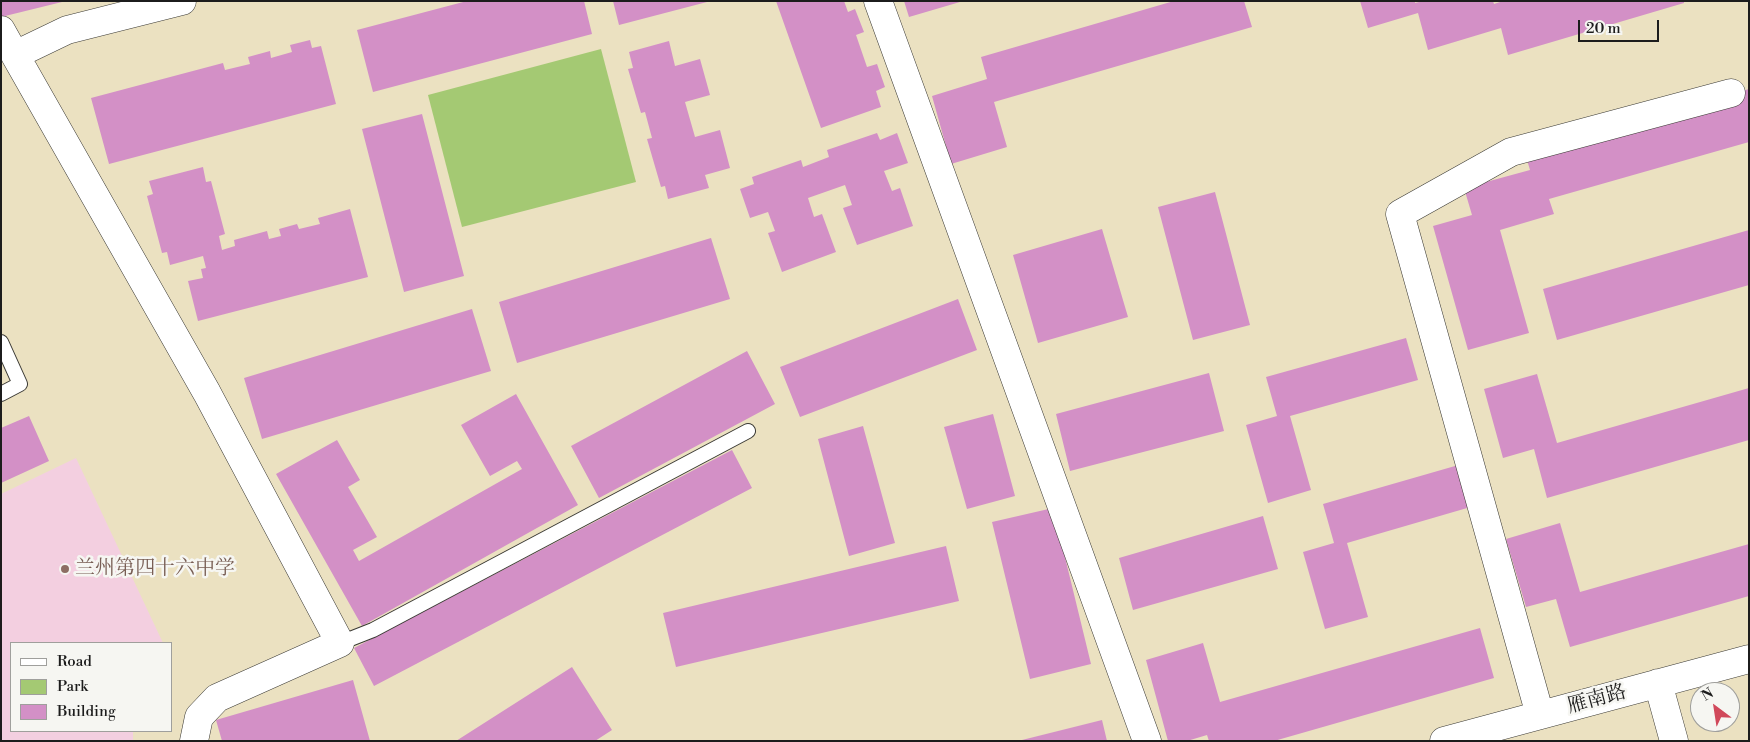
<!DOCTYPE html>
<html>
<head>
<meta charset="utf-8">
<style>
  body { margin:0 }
  #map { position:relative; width:1750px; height:742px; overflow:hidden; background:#ebe1c1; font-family:"Libre Bodoni",serif }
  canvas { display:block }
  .frame { position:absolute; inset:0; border:2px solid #1c1c1c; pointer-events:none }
  .legend { position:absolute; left:10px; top:642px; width:162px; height:90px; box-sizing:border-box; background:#f6f6f2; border:1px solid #9f9f9c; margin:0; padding:6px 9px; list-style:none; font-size:15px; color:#1c1c1c }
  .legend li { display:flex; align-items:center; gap:10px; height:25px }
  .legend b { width:25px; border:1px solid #9f9f9c }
  .north { position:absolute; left:1690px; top:682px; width:50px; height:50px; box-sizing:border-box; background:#f6f6f2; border:1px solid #9f9f9c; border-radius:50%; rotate:329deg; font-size:14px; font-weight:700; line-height:20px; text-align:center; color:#1c1c1c }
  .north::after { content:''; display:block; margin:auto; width:18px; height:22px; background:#d1495b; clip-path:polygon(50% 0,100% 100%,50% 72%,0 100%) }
  .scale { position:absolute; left:1578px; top:20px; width:81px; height:22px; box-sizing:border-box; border:2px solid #1c1c1c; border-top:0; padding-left:6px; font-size:15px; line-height:18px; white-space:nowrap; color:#1c1c1c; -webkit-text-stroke:4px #f6f6f2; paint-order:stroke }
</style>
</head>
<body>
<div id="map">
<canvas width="1750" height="742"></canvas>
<div class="frame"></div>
<ul class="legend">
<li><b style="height:6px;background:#fff"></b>Road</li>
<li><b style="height:14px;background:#a4c973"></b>Park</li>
<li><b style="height:14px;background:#d390c6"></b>Building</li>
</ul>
<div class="north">N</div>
<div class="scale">20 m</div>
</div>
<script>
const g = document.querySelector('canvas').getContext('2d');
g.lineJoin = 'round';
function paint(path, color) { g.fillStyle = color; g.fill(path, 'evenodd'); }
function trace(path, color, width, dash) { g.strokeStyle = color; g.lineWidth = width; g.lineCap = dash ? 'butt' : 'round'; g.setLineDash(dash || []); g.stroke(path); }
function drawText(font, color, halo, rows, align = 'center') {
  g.font = font + ' "Libre Bodoni","Noto Serif SC",serif'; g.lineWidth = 5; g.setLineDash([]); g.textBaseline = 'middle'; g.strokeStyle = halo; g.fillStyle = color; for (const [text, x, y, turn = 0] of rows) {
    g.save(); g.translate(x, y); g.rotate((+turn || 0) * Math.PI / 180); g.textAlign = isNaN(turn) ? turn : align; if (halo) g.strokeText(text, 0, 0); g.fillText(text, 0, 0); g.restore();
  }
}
const built = new Path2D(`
  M76 458 163 643H11V731H133V741H1V494Z`);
const green = new Path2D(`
  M601 49 636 182 462 227 428 95Z`);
const building = new Path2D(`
  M1 1H62V2L1 17Z
  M467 1H584L592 34 373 92 357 30Z
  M613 1H707V2L619 25Z
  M776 1H844L848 12 855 9 864 32 856 35 867 67 877 64 885 87 876 91 881 107 821 128Z
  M904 1H960V2L909 17Z
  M1174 1H1244L1252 27 994 102 1007 147 951 164 932 96 987 79 981 57Z
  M1360 1H1415V3L1423 1H1493L1494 4 1503 1H1684V3L1508 55 1501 28 1428 50 1418 13 1368 28Z
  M310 40 312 48 321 46 336 104 109 164 91 98 223 63 225 70 250 64 248 57 270 51 271 58 292 52 290 45Z
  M669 41 675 66 700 59 710 95 685 102 695 137 720 130 730 168 705 175 709 188 668 199 665 186 661 187 647 139 652 138 645 112 641 113 628 69 633 68 629 52Z
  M1749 89V142L1549 199 1554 214 1500 230 1529 333 1468 350 1433 226 1472 215 1464 188 1530 170 1525 153Z
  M422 114 464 276 404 292 362 129Z
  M877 133 880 140 897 133 908 163 884 171 892 191 900 188 913 226 857 245 843 208 852 205 845 185 808 198 814 217 822 214 836 252 782 272 768 233 775 231 768 212 750 218 740 189 754 184 752 177 801 160 803 167 829 157 827 150Z
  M203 167 206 182 211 181 225 234 219 236 222 250 235 246 234 240 267 231 269 239 281 236 279 229 297 224 299 229 320 224 318 218 350 209 368 277 198 321 188 281 203 278 201 269 206 268 203 256 170 265 167 252 162 253 147 196 153 194 149 181Z
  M1215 192 1250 325 1193 340 1158 207Z
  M1102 229 1128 317 1038 343 1013 255Z
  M1749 230V285L1557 340 1543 289Z
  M711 238 730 299 517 363 499 302Z
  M958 299 977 350 800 417 780 367Z
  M472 309 491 371 262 439 244 378Z
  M1406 338 1418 380 1290 416 1311 490 1268 503 1246 425 1277 416 1266 377Z
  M747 351 775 404 599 498 571 446Z
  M1209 373 1224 431 1070 471 1056 414Z
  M1537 374 1557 443 1749 388V440L1547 498 1534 449 1503 458 1484 389Z
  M516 394 578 505 362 626 276 474 337 440 360 480 348 487 377 537 353 550 359 561 522 469 517 461 490 476 461 425Z
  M993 414 1015 496 967 509 944 427Z
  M29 416 49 461 1 483V428Z
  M863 426 895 543 849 556 818 439Z
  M732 450 752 488 374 686 354 648Z
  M1462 464 1474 506 1347 543 1368 617 1325 629 1303 552 1334 543 1323 504Z
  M1053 508 1091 664 1030 679 992 522Z
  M1263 516 1278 569 1133 610 1119 558Z
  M1560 523 1580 592 1749 544V596L1570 647 1556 599 1526 607 1506 539Z
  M946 546 959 601 676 667 663 613Z
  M1480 628 1494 678 1274 741H1209L1207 735 1187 741H1168L1146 660 1203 643 1220 702Z
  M572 667 612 730 595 741H456Z
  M353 680 370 741H222L216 720Z
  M1102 720 1107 741H1022V740Z`);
const lane = new Path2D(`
  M1 342 20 384 1 394
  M340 643 373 630 748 431`);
const street = new Path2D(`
  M182 1 67 30 15 55 207 393 340 643 217 698 199 717 194 741
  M878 1 1147 741
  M1 30 15 55
  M1658 683 1674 741
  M1540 715 1400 214 1511 152 1731 93
  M1444 741 1749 659`);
const markers = [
  [65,569,5,"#8d6e63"]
];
const educationNames = [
  ["兰州第四十六中学",75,569]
];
const streetNames = [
  ["雁南路",1597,700,-15]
];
paint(built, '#f3cfe0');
paint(green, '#a4c973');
paint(building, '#d390c6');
trace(lane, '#3b3a35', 16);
trace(street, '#3b3a35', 29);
trace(lane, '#fff', 14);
trace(street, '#fff', 28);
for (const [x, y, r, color] of markers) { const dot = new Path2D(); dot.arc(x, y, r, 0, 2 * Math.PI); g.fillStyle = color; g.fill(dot); trace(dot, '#f6f6f2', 2); }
drawText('20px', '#785e54', '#f6f6f2', educationNames, 'left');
drawText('20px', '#1c1c1c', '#f6f6f2', streetNames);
</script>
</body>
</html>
